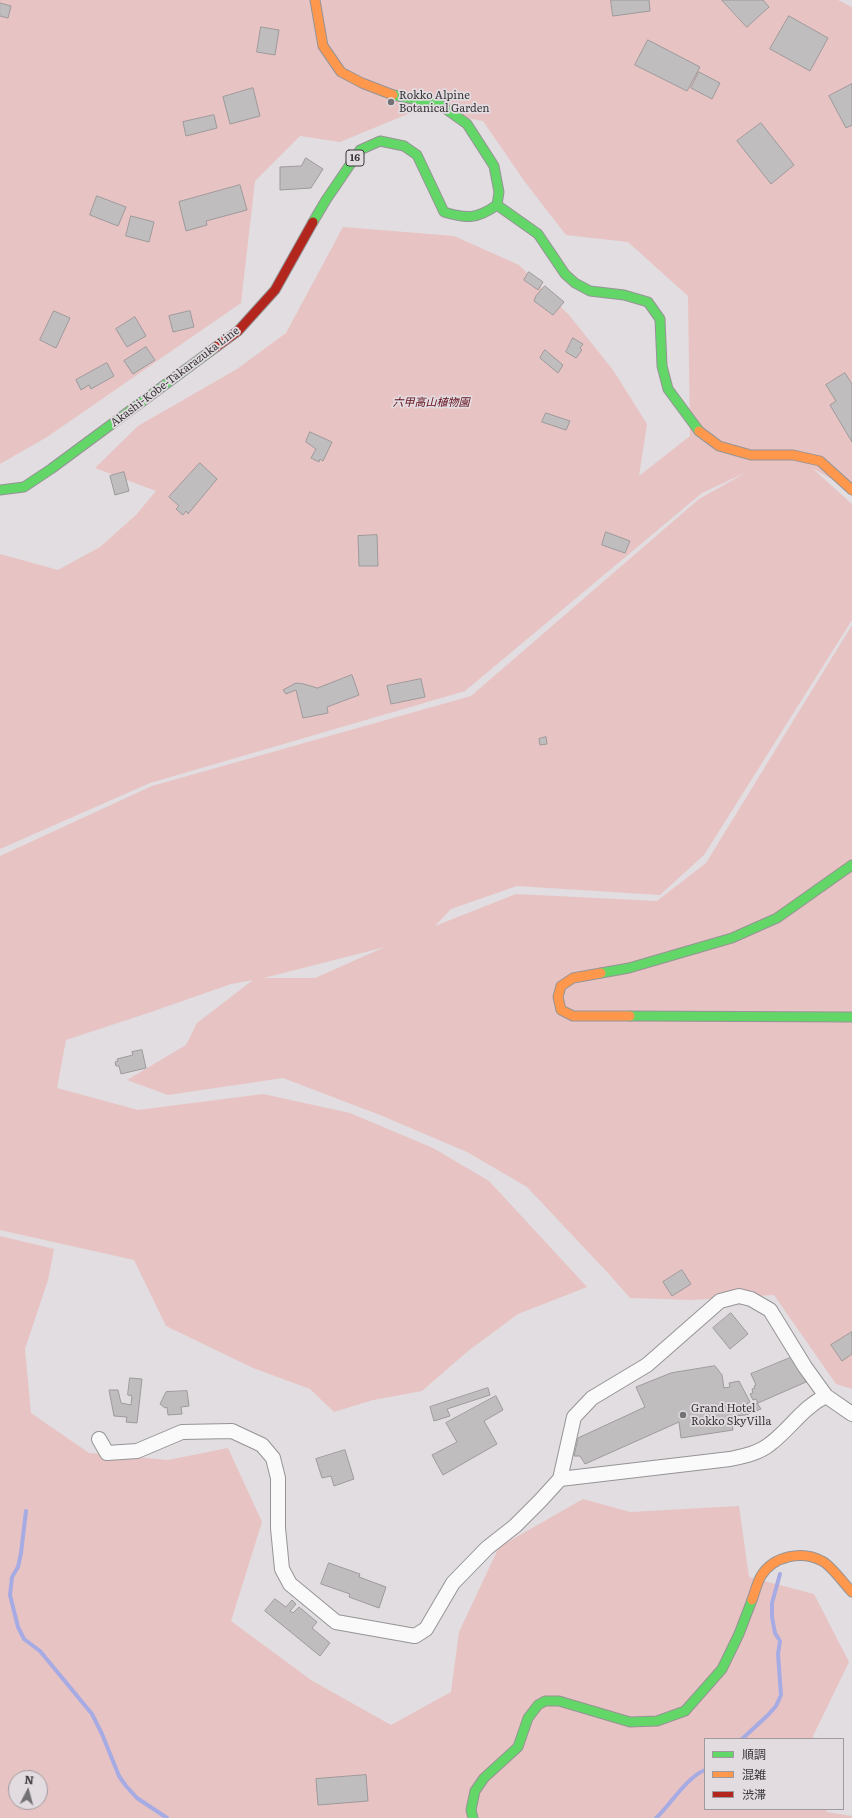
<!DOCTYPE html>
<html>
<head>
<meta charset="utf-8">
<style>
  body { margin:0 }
  #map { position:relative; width:852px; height:1818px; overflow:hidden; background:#e1dde0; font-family:Literata,"Noto Sans JP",serif }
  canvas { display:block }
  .legend { position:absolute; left:704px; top:1738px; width:140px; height:72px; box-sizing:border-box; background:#e2dce1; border:1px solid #9f9a9e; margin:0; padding:5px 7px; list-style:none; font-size:12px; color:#3a383a }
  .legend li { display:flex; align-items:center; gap:8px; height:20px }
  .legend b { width:20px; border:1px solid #9f9a9e }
  .north { position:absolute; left:8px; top:1770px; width:40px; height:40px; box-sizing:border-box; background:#e2dce1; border:1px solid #9f9a9e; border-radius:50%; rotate:6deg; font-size:11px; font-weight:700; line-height:16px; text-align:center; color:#3a383a }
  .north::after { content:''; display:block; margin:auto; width:14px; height:18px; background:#747274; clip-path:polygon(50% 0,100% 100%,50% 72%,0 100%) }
</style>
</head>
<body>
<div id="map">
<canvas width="852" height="1818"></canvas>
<ul class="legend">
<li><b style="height:5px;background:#63d668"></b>順調</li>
<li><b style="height:5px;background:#ff974d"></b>混雑</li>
<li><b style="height:5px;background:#b3261e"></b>渋滞</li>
</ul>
<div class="north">N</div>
</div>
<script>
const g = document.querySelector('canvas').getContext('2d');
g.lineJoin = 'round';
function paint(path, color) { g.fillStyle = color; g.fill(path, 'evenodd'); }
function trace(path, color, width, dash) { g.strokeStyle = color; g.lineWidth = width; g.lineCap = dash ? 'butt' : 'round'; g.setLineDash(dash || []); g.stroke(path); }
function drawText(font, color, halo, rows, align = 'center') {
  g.font = font + ' Literata,"Noto Sans JP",serif'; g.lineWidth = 3.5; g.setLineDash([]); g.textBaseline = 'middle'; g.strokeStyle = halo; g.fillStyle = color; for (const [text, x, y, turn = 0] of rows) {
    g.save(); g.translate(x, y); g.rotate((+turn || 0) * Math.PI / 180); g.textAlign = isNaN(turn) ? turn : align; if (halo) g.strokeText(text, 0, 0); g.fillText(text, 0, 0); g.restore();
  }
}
const green = new Path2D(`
  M0 0H838L852 7V491L812 468 852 504V620L704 855 660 895 517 886 451 909 435 926 516 894 657 901 706 863 852 625V1389L836 1384 774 1295 692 1300 630 1298 608 1273 527 1187 467 1152 380 1115 283 1078 168 1095 127 1080 186 1045 197 1023 253 980 231 984 151 1012 66 1040 57 1088 138 1110 263 1094 350 1113 433 1148 489 1181 587 1287 518 1314 468 1351 422 1391 373 1400 334 1412 310 1389 253 1368 166 1326 134 1260 0 1230V856L152 786 471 696 699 499 747 472 702 493 465 691 150 783 0 849V554L58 570 100 547 136 515 156 491 95 468 138 426 237 369 286 333 343 227 454 236 519 265 569 315 613 370 647 424 639 476 690 436 688 296 628 242 566 235 525 182 483 121 420 109 340 142 300 136 255 181 241 303 47 437 0 464ZM385 947 315 978H264Z
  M0 1236 54 1249 48 1280 25 1349 31 1413 89 1453 168 1460 228 1448 262 1522 231 1621 311 1680 391 1725 451 1692 459 1632 499 1547 583 1499 630 1512 739 1506 749 1577 814 1594 849 1662 813 1736 814 1739H705V1809H826L827 1812 852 1816V1818H0ZM16 1778H40V1802H16Z`);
const stream = new Path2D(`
  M26 1511 21 1553 18 1567 12 1577 10 1595 18 1627 24 1639 40 1651 92 1714 102 1734 119 1776 126 1786 137 1798 167 1818
  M742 1739 768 1715 776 1706 781 1695 778 1654 780 1641 775 1633 772 1617V1603L780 1574
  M656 1818C671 1804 687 1777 705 1770`);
const building = new Path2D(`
  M611 0H649L650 11 613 16Z
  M722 0H763L769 7 747 27Z
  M0 3 11 6 8 18 0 16Z
  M789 16 828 38 810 71 770 49Z
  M261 27 279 30 275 55 257 52Z
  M648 40 700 67 687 91 635 65Z
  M699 72 720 83 712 99 691 88Z
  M852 84V125L846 128 829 96Z
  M253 88 260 116 230 124 223 97Z
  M214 115 217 128 186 136 183 122Z
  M761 123 794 165 771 184 737 141Z
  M306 158 323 169 311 188 280 190V167L301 166Z
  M240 185 247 210 206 221 207 225 186 231 179 202Z
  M97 196 126 207 118 226 90 215Z
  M131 216 154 222 149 242 126 236Z
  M529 272 543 282 538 290 524 280Z
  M545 286 564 302 553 315 534 301 536 296Z
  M54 311 70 318 56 348 40 340Z
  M190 311 194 327 173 332 169 316Z
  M135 317 146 336 127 347 116 329Z
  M573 338 583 344 580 348 582 350 576 358 566 352Z
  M146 347 155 360 133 374 124 361Z
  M545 350 563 365 558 373 540 358Z
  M107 363 114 376 91 389 89 385 81 390 76 380Z
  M845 373 852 384V442L830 405 836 401 826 385Z
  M546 413 570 421 566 430 542 422Z
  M310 432 332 442 323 461 320 459 319 462 311 458 316 449 306 442Z
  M200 463 217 479 188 514 186 511 183 515 176 509 179 506 169 497Z
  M124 472 129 491 115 495 110 476Z
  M606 532 630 541 625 553 602 545Z
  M377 535 378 566H359L358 536Z
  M352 675 359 695 327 707 328 713 303 718 296 690 286 694 283 690 296 683 304 684 317 688Z
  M421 679 425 697 391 704 387 686Z
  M546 737 547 744 540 745 539 739Z
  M142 1050 146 1068 121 1074 119 1066H116L115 1062 118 1061 117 1059 133 1055 132 1052Z
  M682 1270 691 1284 672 1296 663 1282Z
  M731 1313 748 1334 730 1349 713 1328Z
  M852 1332V1354L842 1361 831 1345Z
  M795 1356 806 1382 758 1403 756 1399 753 1400 750 1394 753 1393 752 1389 755 1388 754 1386 756 1385 751 1374Z
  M715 1366 722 1375 724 1388 730 1387 729 1383 739 1381 750 1402 744 1406 745 1410 755 1406 754 1404 757 1403 761 1409 746 1415 731 1416 733 1430 681 1438 679 1422 585 1464 580 1456H574L578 1438 645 1407 636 1387 671 1373Z
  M130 1378 142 1379 137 1423 126 1422 127 1417 114 1416 109 1390H118L121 1403 131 1405 132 1396 128 1395Z
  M488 1388 490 1395 447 1409 450 1416 434 1421 430 1407Z
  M187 1391 189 1406 181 1407 182 1414 168 1415 167 1407 165 1408 160 1404 166 1392Z
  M496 1396 503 1410 484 1421 497 1444 443 1475 432 1455 457 1442 446 1423Z
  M345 1450 354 1479 334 1486 331 1476 322 1478 316 1459Z
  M329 1563 360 1574 359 1577 386 1587 379 1608 349 1597 350 1594 321 1584Z
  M275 1599 286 1607 292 1600 296 1604 290 1611 293 1613 299 1607 317 1622 312 1628 330 1643 320 1656 265 1611Z
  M366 1775 368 1801 318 1805 316 1779Z`);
const street = new Path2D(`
  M99 1439 107 1453 137 1451 182 1432 232 1431 262 1445 273 1458 278 1478V1528L282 1569 290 1584 336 1622 415 1636 426 1629 453 1583 487 1548 515 1526 540 1501 560 1479 574 1417 592 1398 647 1365 720 1301 739 1296 751 1299 770 1310 805 1367 826 1396 852 1414
  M560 1479 730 1459C744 1456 759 1453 770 1444 790 1429 803 1407 826 1396`);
const fast = new Path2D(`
  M497 205 538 234 565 274 575 283 590 291 624 295 648 302 660 319 662 366 668 389 699 431
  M313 222 326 200 360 150 380 141 404 146 417 155 444 212C467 219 477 219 497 205L499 192 494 166 467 124 439 104 393 95
  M0 490 24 487 51 469 216 347
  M601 973 629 968 732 938 777 918 852 865
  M630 1016 852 1017
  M473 1818 471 1810 475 1791 484 1778 518 1747 528 1718 538 1705 545 1701H559L630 1722 657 1721 685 1711 722 1669 739 1634 752 1600`);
const slow = new Path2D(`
  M315 0 323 46 341 72 362 83 393 95
  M699 431 719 446 751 455H793L820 461 852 490
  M601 973 573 978 561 986 558 997 561 1010 573 1016H630
  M752 1600C755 1592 757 1583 761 1576 773 1556 802 1550 822 1561 831 1565 844 1584 852 1592`);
const jam = new Path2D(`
  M216 347 238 331 275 290 313 222`);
const markers = [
  [391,102,4,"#747274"],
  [683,1415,4,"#747274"]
];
const shields = [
  [355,158,18]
];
const shieldNames = [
  ["16",355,158]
];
const poiNames = [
  ["Rokko Alpine",399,96],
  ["Botanical Garden",399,109],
  ["Grand Hotel",691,1409],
  ["Rokko SkyVilla",691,1422]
];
const streetNames = [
  ["Akashi-Kobe-Takarazuka Line",175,377,-37]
];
const parkNames = [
  ["六甲高山植物園",431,403]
];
paint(green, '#e8c3c3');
trace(stream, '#a6abe4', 4);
paint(building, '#c0bdbf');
trace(building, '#9d9a9c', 1);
trace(street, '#969496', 16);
trace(fast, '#969496', 11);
trace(slow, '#969496', 11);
trace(jam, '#969496', 11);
trace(street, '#fafafa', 14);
trace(fast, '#63d668', 9);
trace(slow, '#ff974d', 9);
trace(jam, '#b3261e', 9);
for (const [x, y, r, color] of markers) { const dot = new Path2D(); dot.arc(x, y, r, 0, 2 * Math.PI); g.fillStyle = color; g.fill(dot); trace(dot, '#e2dce1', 1.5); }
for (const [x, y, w] of shields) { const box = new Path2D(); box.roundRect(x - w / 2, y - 8, w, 16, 3); g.fillStyle = '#e2dce1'; g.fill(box); trace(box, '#3a383a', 1); }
drawText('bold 10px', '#3a383a', null, shieldNames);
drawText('11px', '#3a383a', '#e2dce1', poiNames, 'left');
drawText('11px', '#3a383a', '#e2dce1', streetNames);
drawText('italic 11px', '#630d19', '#e2dce1', parkNames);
</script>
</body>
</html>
